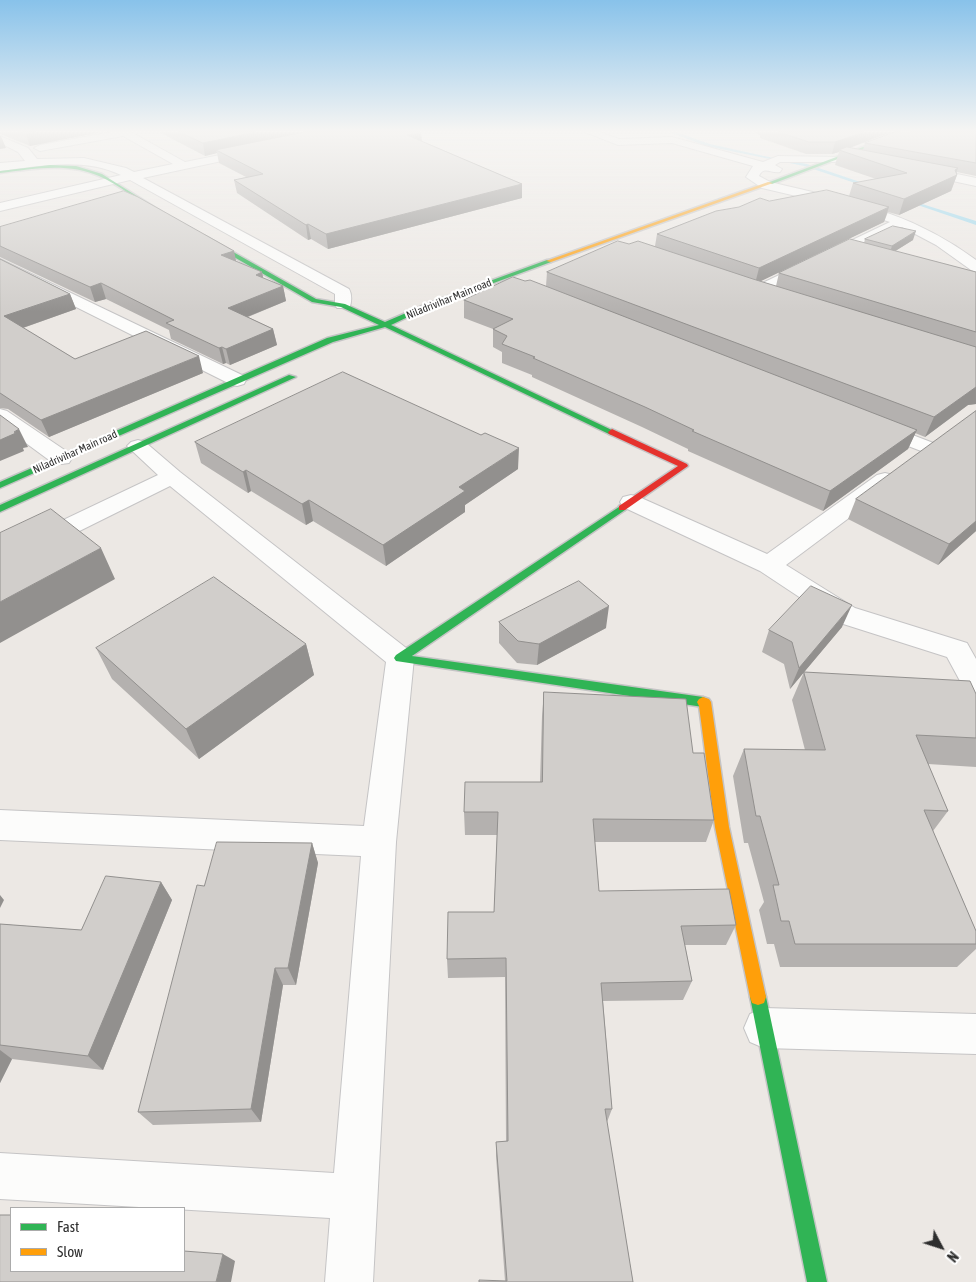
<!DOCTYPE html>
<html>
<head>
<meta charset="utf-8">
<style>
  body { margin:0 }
  #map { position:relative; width:976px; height:1282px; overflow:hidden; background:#ece8e4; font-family:"Asap Condensed",sans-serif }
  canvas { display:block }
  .legend { position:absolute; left:10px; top:1207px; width:175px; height:65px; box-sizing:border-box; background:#fff; border:1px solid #ababab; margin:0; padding:6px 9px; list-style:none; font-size:15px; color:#2e2e2e }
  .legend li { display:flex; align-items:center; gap:10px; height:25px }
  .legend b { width:25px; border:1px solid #ababab }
  .north { position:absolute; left:916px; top:1222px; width:50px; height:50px; -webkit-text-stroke:4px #fff; paint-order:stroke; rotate:130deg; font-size:14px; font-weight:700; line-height:20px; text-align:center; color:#2e2e2e }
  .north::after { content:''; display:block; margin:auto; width:18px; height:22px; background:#2e2e2e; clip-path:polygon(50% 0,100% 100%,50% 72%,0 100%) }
</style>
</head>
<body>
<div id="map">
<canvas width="976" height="1282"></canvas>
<ul class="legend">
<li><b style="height:6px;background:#30b455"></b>Fast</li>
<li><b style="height:6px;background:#ff9f0a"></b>Slow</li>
</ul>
<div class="north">N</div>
</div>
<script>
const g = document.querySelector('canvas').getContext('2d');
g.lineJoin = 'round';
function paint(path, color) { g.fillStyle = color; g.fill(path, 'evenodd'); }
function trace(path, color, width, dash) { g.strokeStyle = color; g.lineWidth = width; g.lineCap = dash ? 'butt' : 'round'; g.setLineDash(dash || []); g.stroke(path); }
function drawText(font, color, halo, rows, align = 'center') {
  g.font = font + ' "Asap Condensed",sans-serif'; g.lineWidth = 4.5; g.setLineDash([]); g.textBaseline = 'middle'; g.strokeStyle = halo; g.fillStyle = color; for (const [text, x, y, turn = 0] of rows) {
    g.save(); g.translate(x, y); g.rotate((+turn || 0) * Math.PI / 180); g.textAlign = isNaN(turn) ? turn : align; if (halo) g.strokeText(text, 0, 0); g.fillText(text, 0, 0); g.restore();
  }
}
const stream = new Path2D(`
  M669 132H676L710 144 764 156 807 164 878 188 873 189 804 166 706 146Z
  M903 198 976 221V225L903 200Z`);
const street = new Path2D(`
  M111 132H131L185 162 255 148 259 149 261 151 259 153 143 178 349 289C352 294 352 303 349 308H337L335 305V294L130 180 0 211V203L121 175C84 157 39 166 0 171V163L25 161 18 152 0 143V136L28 148 37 159 84 158 126 168 134 172 173 164 123 136 40 151 34 148 40 145Z
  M585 132H600L619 139 672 137 763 162 778 156 839 157 841 159 835 162H780L775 165 782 169 780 172C771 174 764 165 759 176L770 182C849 201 908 210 976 260V272L971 270 936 245 902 227 762 295H750L748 292 750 289 890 222 843 207 762 188 746 177 753 166 672 143 618 145Z
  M919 166 976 178V186L915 173 913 170 915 167Z
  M0 259 244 376 246 380 244 384 237 386 230 384 0 269Z
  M0 409 7 411 69 453 72 458 69 463 61 464 53 463 0 424Z
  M876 421 936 444 940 448 936 452 929 454 869 431 866 427 869 423Z
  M138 440 145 442 180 472 410 651 414 658 396 842 373 1282H325L330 1218 0 1199V1153L334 1173 361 856 0 840V810L364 826 386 662 170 486 9 566 0 568V550L158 475 127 446 131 442Z
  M885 473 893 475 896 480 893 485 786 565 855 608 967 643 976 659V695L966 692 947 657 837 622 760 571 623 507 620 502 623 497 631 495 639 497 767 554 877 475Z
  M764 1008 976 1014V1054L764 1048 750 1042 744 1028 750 1014Z`);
const fast = new Path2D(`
  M903 132H909L772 184 767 183Z
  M50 165 76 166 102 174 162 212 157 213C138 201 120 185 99 176 68 162 32 169 0 173V171Z
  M201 236H205L316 299 345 304 385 322 427 304 547 260H551V262L431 306 391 325 616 432 612 435 609 434 385 327 333 342 0 488V482L327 338 379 325 341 307 312 302 201 238Z
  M289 375 296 377 0 512V505Z
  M622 505 625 506V510L412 656 703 697 707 699 709 702 707 705 703 707 396 661 394 658 396 655Z
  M758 989 764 991 766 997 827 1282H807L750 997 752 991Z`);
const slow = new Path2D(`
  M768 182 773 183 551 262 546 261Z
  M703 697 709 699 711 702 729 827 766 997 764 1003 758 1005 752 1003 750 997 715 827 699 706 697 702 699 699Z`);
const jam = new Path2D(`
  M612 429 687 464 688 466 625 510H619V506L678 466 609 434 608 432Z`);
const wall = new Path2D(`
  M0 132H101L30 146 0 134Z
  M159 132H420L421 133 422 141 522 184V198L328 249 311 239 308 240 237 193 234 180 246 177 219 163 217 153 205 156Z
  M753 132H891L850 148 863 150 865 143 976 132V176L957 172V175L951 191 899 215 888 212 884 222 760 281 776 286 779 273 864 243 865 239 913 240 895 251 976 272V404L968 405 925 437 915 433 908 449 823 511 688 451V449L642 427 532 377V375L502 363V352L493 347V329L464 318V300L525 281 546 286 547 272 629 244 655 246 657 234 769 201 849 196 853 183 876 179 835 165 839 152 832 154H806L760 138V135Z
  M0 227 236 261 262 272 263 278 283 286 286 301 248 317 273 329 277 345 230 365 226 363 223 364 171 339 169 330 106 299 95 302 0 257Z
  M0 259 70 294 76 309 23 328 75 359 203 373 49 437 8 409 0 408Z
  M976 411V531L938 565 848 519 856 499Z
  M195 442 518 469 465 505V512L386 566 313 521 306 525 251 491 248 493 201 463Z
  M499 622 606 628 537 665 517 663 499 643Z
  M842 627 804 672 976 694V767L928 764 948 811 933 831 976 931V949L957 967H780L774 944H767L759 910 764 902 748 843H744L733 776 744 749 805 750 792 700 804 672 790 689 784 664 762 652 769 630Z
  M306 644 314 675 199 759 112 679 96 648Z
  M544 692 693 753 714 820 706 842H595L599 891 736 925 726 945H685L692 981 683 1000 603 1001 612 1109 607 1122 633 1282 505 1281 496 1156V1142L506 1141 505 977 448 978 447 959 494 912 497 835H465L464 812 540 782 542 716Z
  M312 843 318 863 296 985H283L261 1122 153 1125 138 1112 204 886Z
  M161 882 172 900 103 1070 12 1059 0 1083V924L81 930Z`);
const shadedWall = new Path2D(`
  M36 132H101L30 146 26 134Z
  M256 132H317L216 150 217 153 205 156 203 143Z
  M864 132H891L841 151 839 150V152L832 154 835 142Z
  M421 133 422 145 407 135Z
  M0 136H1L6 148 0 149Z
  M958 168 955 176 957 175 951 191 899 215 904 199Z
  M522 184V198L328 249 326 234Z
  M889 207 884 222 755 284 759 268Z
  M308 224 311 239 308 240 306 225Z
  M916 231 913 240 889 255 892 246Z
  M234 251 237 265 221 255Z
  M262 272 265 287 256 275Z
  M101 283 106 299 95 302 90 287Z
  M283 286 286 301 232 323 228 308Z
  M70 294 76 309 11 332 4 316Z
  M273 329 277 345 230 365 226 349Z
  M222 347 226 363 223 364 219 348Z
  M199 356 203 373 49 437 41 420Z
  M976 387V404L968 405 925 437 934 417Z
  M19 429 28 447 23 448 24 451 0 461V440L14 432Z
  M917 430 908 449 823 511 830 491Z
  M519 448 518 469 465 505V512L386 566 383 545 459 487Z
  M246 470 251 491 248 493 243 472Z
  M309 500 313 521 306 525 302 504Z
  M976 521V531L938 565 949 544Z
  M101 548 115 579 0 643V602Z
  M852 605 842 627 790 689 799 668Z
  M609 606 606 628 537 665 539 644Z
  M306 644 314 675 199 759 186 729Z
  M312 843 318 863 296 985 288 968Z
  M161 882 172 900 103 1070 88 1056Z
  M0 895 4 900 0 908Z
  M275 968 283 985 261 1122 251 1109Z
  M0 1050 12 1059 0 1083Z
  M223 1254 235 1261 231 1282H216Z`);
const building = new Path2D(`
  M21 132H36L26 134Z
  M180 132H256L203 143Z
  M305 132H420L421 133 407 135 522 184 326 234 308 224 306 225 234 180 263 174 216 150Z
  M779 132H864L835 142H809Z
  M895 132H976V163L865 143Z
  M847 147 958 168 955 170 957 175 904 199 853 183 907 173 839 150Z
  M827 190 889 207 759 268 657 234 716 211 739 207 760 198 769 201Z
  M124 191 138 197 234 251 221 255 262 272 256 275 283 286 228 308 273 329 226 349 222 347 219 348 166 323 174 320 101 283 90 287 0 246V227Z
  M893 226 916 231 892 246 865 239Z
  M850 239 976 272V332L779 273Z
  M618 241 629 244 638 241 753 279 976 347V387L934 417 547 272Z
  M0 259 70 294 4 316 75 359 146 331 199 356 41 420 0 393Z
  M513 277 525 281 530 280 917 430 830 491 692 431 694 430 645 407 533 358 535 357 502 344 507 336 493 329 513 319 464 300Z
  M343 372 481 435 485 433 519 448 459 487 465 491 383 545 309 500 302 504 246 470 243 472 195 442Z
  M976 411V521L949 544 856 499Z
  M0 415 19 429 14 432 16 433 0 440Z
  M51 509 101 548 0 602V533Z
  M214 577 306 644 186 729 96 648Z
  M579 581 609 606 539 644 518 641 499 622Z
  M811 586 852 605 799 668 792 642 769 630Z
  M804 672 970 681 976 694V738L916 735 948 811 924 810 976 931V944H795L789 921H781L773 885H779L760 816H756L744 749 825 750Z
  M544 692 686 699 693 753H704L714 820 593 819 599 891 729 889 736 925 681 926 692 981 601 983 612 1109H605L633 1282H479V1280L507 1281 496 1142 508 1141 506 958 447 959 448 912H494L498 812H464L465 782H542Z
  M217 842 312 843 288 968H275L251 1109 138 1112 197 885 204 886Z
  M106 876 161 882 88 1056 0 1045V924L81 930Z
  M0 1215H11V1271H184V1251L223 1254 216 1282H0Z`);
const farStreetnames = [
  ["Niladrivihar Main road",449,299,-22],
  ["Niladrivihar Main road",75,452,-24]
];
paint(stream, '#99d6ec');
trace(street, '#c5c4c5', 2);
trace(fast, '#c5c4c5', 3);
trace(slow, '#c5c4c5', 3);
trace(jam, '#c5c4c5', 3);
paint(street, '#fcfcfb');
paint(fast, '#30b455');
paint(slow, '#ff9f0a');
paint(jam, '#e5322d');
paint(wall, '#b4b1af');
paint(shadedWall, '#92908e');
paint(building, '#d1cecb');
trace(building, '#92908e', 1);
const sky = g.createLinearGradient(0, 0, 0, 312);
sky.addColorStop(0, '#88c2ea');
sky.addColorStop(0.42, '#f6f5f3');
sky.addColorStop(1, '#f6f5f300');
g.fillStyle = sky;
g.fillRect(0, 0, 976, 312);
drawText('11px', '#2e2e2e', '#fff', farStreetnames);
</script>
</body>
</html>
